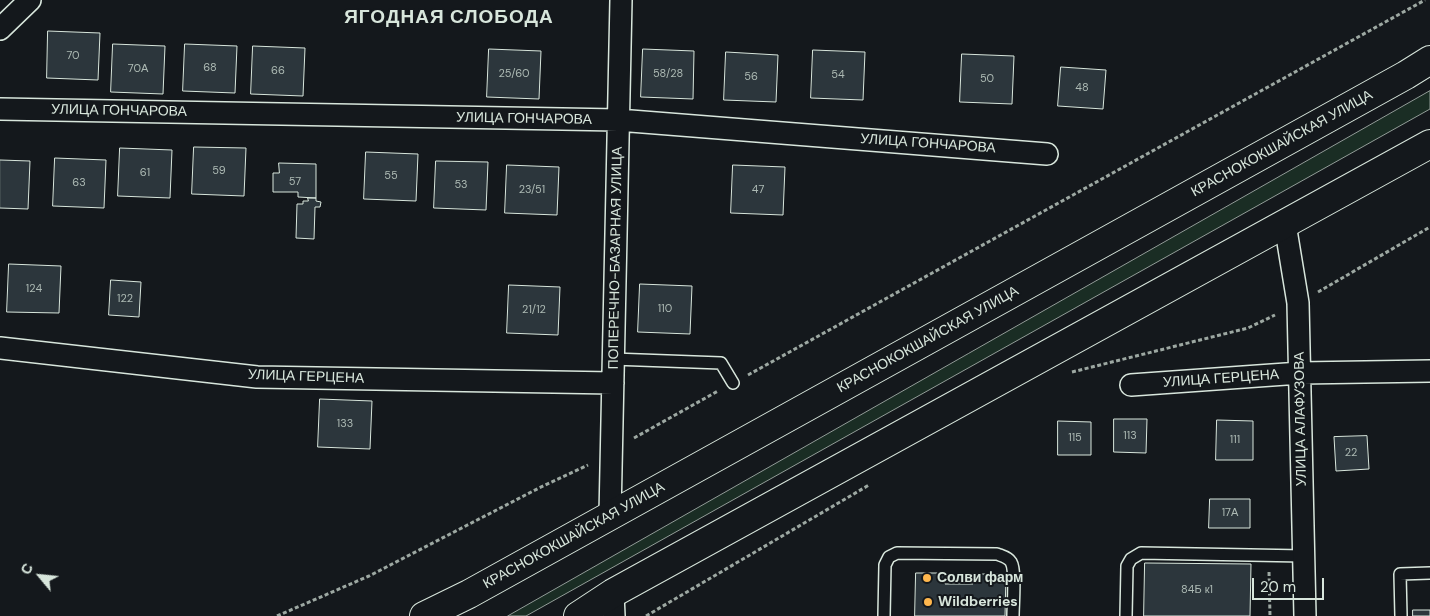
<!DOCTYPE html>
<html>
<head>
<meta charset="utf-8">
<style>
  body { margin:0 }
  #map { position:relative; width:1430px; height:616px; overflow:hidden; background:#14181c; font-family:"DM Sans",sans-serif }
  canvas { display:block }
  .north { position:absolute; left:15px; top:551px; width:50px; height:50px; -webkit-text-stroke:4px #14181c; paint-order:stroke; rotate:298deg; font-size:14px; font-weight:700; line-height:20px; text-align:center; color:#d8e6dc }
  .north::after { content:''; display:block; margin:auto; width:18px; height:22px; background:#d8e6dc; clip-path:polygon(50% 0,100% 100%,50% 72%,0 100%) }
  .scale { position:absolute; left:1252px; top:578px; width:72px; height:22px; box-sizing:border-box; border:2px solid #d8e6dc; border-top:0; padding-left:6px; font-size:15px; line-height:18px; white-space:nowrap; color:#d8e6dc; -webkit-text-stroke:4px #14181c; paint-order:stroke }
</style>
</head>
<body>
<div id="map">
<canvas width="1430" height="616"></canvas>
<div class="north">С</div>
<div class="scale">20 m</div>
</div>
<script>
const g = document.querySelector('canvas').getContext('2d');
g.lineJoin = 'round';
function paint(path, color) { g.fillStyle = color; g.fill(path, 'evenodd'); }
function trace(path, color, width, dash) { g.strokeStyle = color; g.lineWidth = width; g.lineCap = dash ? 'butt' : 'round'; g.setLineDash(dash || []); g.stroke(path); }
function drawText(font, color, halo, rows, align = 'center') {
  g.font = font + ' "DM Sans",sans-serif'; g.lineWidth = 4; g.setLineDash([]); g.textBaseline = 'middle'; g.strokeStyle = halo; g.fillStyle = color; for (const [text, x, y, turn = 0] of rows) {
    g.save(); g.translate(x, y); g.rotate((+turn || 0) * Math.PI / 180); g.textAlign = isNaN(turn) ? turn : align; if (halo) g.strokeText(text, 0, 0); g.fillText(text, 0, 0); g.restore();
  }
}
const green = new Path2D(`
  M1430 91V109L526 616H508Z`);
const building = new Path2D(`
  M48 31 100 33 98 80 47 78Z
  M113 44 165 46 163 94 111 92Z
  M185 44 237 46 235 93 183 91Z
  M253 46 305 48 303 96 251 94Z
  M489 49 541 51 539 99 487 97Z
  M643 49 694 51 693 99 641 97Z
  M813 50 865 52 863 100 811 98Z
  M726 52 778 55 776 102 724 100Z
  M962 54 1014 56 1012 104 960 102Z
  M1061 67 1106 70 1103 109 1058 106Z
  M194 147 246 148 244 196 192 194Z
  M120 148 172 150 170 198 118 196Z
  M366 152 418 154 416 201 364 199Z
  M55 158 106 160 104 208 53 206Z
  M0 160 30 161 28 209 0 208Z
  M436 161 488 162 486 210 434 208Z
  M279 163 316 164V198L298 197V192H273V173H279Z
  M507 165 559 167 557 215 505 213Z
  M733 165 785 167 783 215 731 213Z
  M308 198H316V201L321 202 320 207H315L314 239 296 238 297 204H303V201H308Z
  M9 264 61 266 59 313 7 312Z
  M111 280 141 282 139 317 109 315Z
  M640 284 692 286 690 334 638 332Z
  M509 285 560 287 558 335 507 333Z
  M320 399 372 401 370 449 318 447Z
  M1114 419H1147L1146 453 1114 452Z
  M1217 420 1253 421V460H1216Z
  M1058 421 1091 422V455H1058Z
  M1367 436 1369 469 1336 471 1334 437Z
  M1210 499H1250V528H1209Z
  M1145 563 1251 564 1250 616H1144Z
  M916 573H946L945 584H973V574H1006L1005 616H915Z
  M1413 610H1430V616H1413Z`);
const path = new Path2D(`
  M1318 292 1430 227
  M1072 372 1248 328 1275 315
  M748 375 1425 0
  M634 438 718 391
  M1269 572 1270 616
  M277 616 369 576 539 488 588 465
  M646 616 869 485`);
const service = new Path2D(`
  M613 359 721 363 733 383
  M884 616 885 565 889 557 897 553 997 554C1002 556 1008 557 1011 562 1016 570 1013 605 1013 616
  M1126 616 1127 566 1131 559 1141 553 1304 556
  M1401 616 1400 574 1430 573`);
const minor = new Path2D(`
  M0 29 30 0
  M0 109 618 120 1047 154
  M1285 224 1298 303 1305 616
  M0 348 257 377 613 383
  M1131 385 1300 373 1430 371
  M610 515 621 0
  M613 593 614 616`);
const primary = new Path2D(`
  M424 616 469 594 1406 75 1430 60
  M578 616 613 593 1430 144`);
const markers = [
  [927,578,5,"#ffb74d"],
  [928,602,5,"#ffb74d"]
];
const numberNames = [
  ["70",73,56],
  ["68",210,68],
  ["70А",138,69],
  ["66",278,71],
  ["25/60",514,74],
  ["58/28",668,74],
  ["54",838,75],
  ["56",751,77],
  ["50",987,79],
  ["48",1082,88],
  ["59",219,171],
  ["61",145,173],
  ["55",391,176],
  ["57",295,182],
  ["63",79,183],
  ["53",461,185],
  ["23/51",532,190],
  ["47",758,190],
  ["124",34,289],
  ["122",125,299],
  ["110",665,309],
  ["21/12",534,310],
  ["133",345,424],
  ["113",1130,436],
  ["115",1075,438],
  ["111",1235,440],
  ["22",1351,453],
  ["17А",1230,513],
  ["84Б к1",1197,590]
];
const streetNames = [
  ["УЛИЦА ГОНЧАРОВА",119,111,1],
  ["УЛИЦА ГОНЧАРОВА",524,119,1],
  ["УЛИЦА ГОНЧАРОВА",928,144,4],
  ["КРАСНОКОКШАЙСКАЯ УЛИЦА",1282,144,-29],
  ["ПОПЕРЕЧНО-БАЗАРНАЯ УЛИЦА",616,258,-89],
  ["КРАСНОКОКШАЙСКАЯ УЛИЦА",928,340,-29],
  ["УЛИЦА ГЕРЦЕНА",306,377,2],
  ["УЛИЦА ГЕРЦЕНА",1221,379,-4],
  ["УЛИЦА АЛАФУЗОВА",1301,419,-91],
  ["КРАСНОКОКШАЙСКАЯ УЛИЦА",574,536,-29]
];
const poiNames = [
  ["Солви фарм",937,578],
  ["Wildberries",938,602]
];
const districtNames = [
  ["ЯГОДНАЯ СЛОБОДА",449,18]
];
paint(green, '#1a2d24');
trace(green, '#939e99', 1);
paint(building, '#2c363c');
trace(building, '#d8e6dc', 1);
trace(service, '#d8e6dc', 14);
trace(minor, '#d8e6dc', 24);
trace(primary, '#d8e6dc', 30);
trace(path, '#9da8a2', 3, [4, 2.5]);
trace(service, '#14181c', 11);
trace(minor, '#14181c', 21);
trace(primary, '#14181c', 28);
for (const [x, y, r, color] of markers) { const dot = new Path2D(); dot.arc(x, y, r, 0, 2 * Math.PI); g.fillStyle = color; g.fill(dot); trace(dot, '#14181c', 2); }
drawText('11px', '#adbab4', null, numberNames);
drawText('14px', '#d8e6dc', '#14181c', streetNames);
drawText('bold 14px', '#d8e6dc', '#14181c', poiNames, 'left');
g.letterSpacing = '1px';
drawText('bold 19px', '#d8e6dc', '#14181c', districtNames);
g.letterSpacing = '0px';
</script>
</body>
</html>
